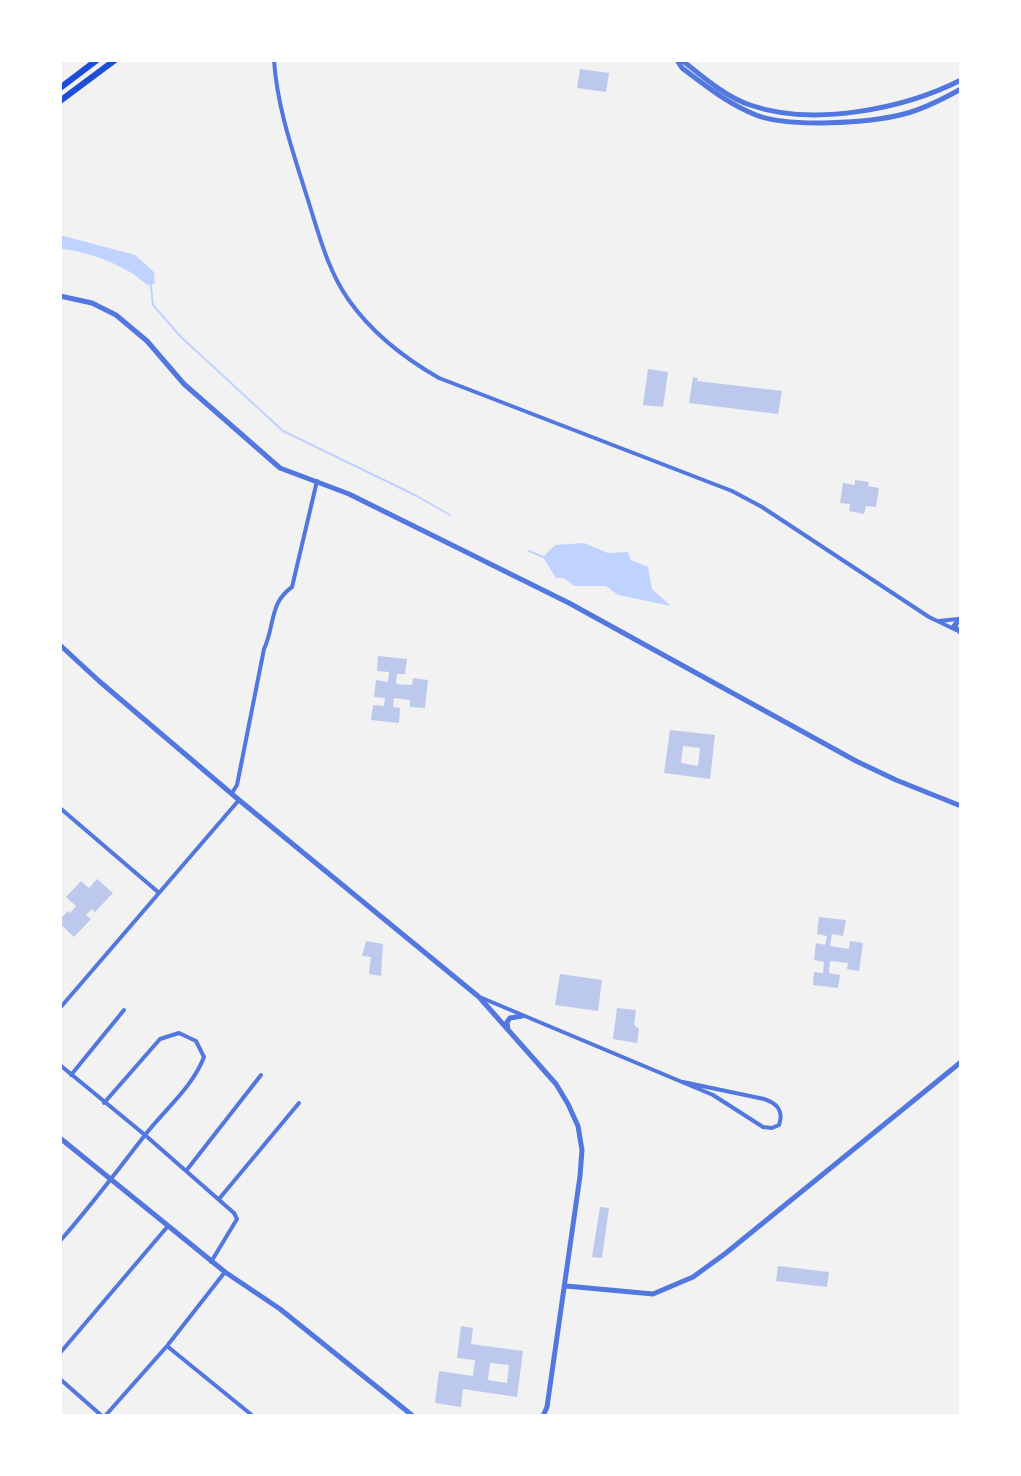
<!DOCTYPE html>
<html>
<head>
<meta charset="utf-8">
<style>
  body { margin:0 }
  #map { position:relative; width:1021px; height:1476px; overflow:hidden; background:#f2f2f2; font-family:Arial,sans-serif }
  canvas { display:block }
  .frame { position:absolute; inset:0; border:62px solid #fff; pointer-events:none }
</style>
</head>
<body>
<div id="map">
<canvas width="1021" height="1476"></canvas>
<div class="frame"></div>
</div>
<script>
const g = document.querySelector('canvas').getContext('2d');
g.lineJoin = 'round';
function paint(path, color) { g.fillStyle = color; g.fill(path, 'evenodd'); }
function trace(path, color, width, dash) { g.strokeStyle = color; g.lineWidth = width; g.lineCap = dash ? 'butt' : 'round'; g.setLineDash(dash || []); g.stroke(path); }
const water = new Path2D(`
  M60 235 135 255 154 272 155 283 151 286C142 283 138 276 130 272 109 260 87 252 63 249L60 247Z
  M584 543 608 553 628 552 631 560 648 567 652 589 671 606 618 595 606 586H574L564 578H556L543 557 555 545Z`);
const stream = new Path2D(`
  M151 286 153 305 181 337 283 431 415 495 450 515
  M529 551 543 557`);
const building = new Path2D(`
  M580 69 609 73 606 92 577 88Z
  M648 369 668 372 663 407 643 405Z
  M693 377 698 378 697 381 782 391 778 414 689 403Z
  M855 480 869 482 868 486 879 488 876 507 866 506 864 514 849 511 850 504 840 503 843 483 855 485Z
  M378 656 407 659 405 674H397L396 684 412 685 413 678 428 680 425 708 410 707V700L394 698 393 707 400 708 399 723 371 720 373 705 384 706 385 698 374 697 376 680 388 682 389 672 377 671Z
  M670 730 715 735 710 779 664 773ZM683 746 700 748 698 766 681 763Z
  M97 879 113 893 95 912 92 909 86 915 91 919 74 937 60 924V915L62 917 68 911 70 913 76 906 66 897 81 881 89 888Z
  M819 917 846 920 843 936 832 934 830 946 849 949 850 941 863 943 859 971 847 969 848 963 830 961 829 973 840 975 838 988 813 985 814 972 823 973 824 962 814 960 816 943 825 945 827 936 817 934Z
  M366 941 383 944 381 976 369 974 371 957 362 956Z
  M560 974 602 980 598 1011 555 1005Z
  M617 1008 636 1010 634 1025 639 1029 637 1043 613 1039Z
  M600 1207 609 1208 602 1258 592 1257Z
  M778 1266 829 1272 827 1287 776 1281Z
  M461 1326 473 1328 471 1344 523 1351 517 1397 463 1389 461 1407 435 1403 439 1371 473 1376 475 1360 457 1358ZM490 1363 509 1365 507 1383 488 1380Z`);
const minor = new Path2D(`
  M274 60C277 107 293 152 307 197 318 231 327 269 348 299 371 332 404 358 439 378L732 491 762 507 929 617 956 630
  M939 621 958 619
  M232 793 237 785 264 649C275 626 269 603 292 587L317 481
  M60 808 158 892
  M482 998 713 1095 763 1127 772 1128 779 1125C784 1111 777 1103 764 1099L683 1082
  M60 1008 239 800
  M60 1065 145 1135 234 1213 237 1219 211 1262
  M71 1075 124 1010
  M186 1171 261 1075
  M219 1199 299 1103
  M60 1241C90 1207 117 1171 145 1135 165 1109 192 1088 204 1057L196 1041 179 1033 160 1039 104 1103
  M167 1346 253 1416
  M60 1353 168 1226
  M60 1379 102 1416
  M105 1416 167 1346 225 1272`);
const tertiary = new Path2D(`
  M677 60 682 68C706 86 728 104 756 115 789 128 870 123 904 114 924 109 943 99 961 89
  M678 60 683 61C703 77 726 97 750 105 813 127 904 109 961 80
  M60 296 92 303 116 315 147 341 184 384 280 468 349 494 569 603 856 761 896 780 961 806
  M961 618 954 626 961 633
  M60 645 99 681 239 800 479 997 556 1084 568 1104 578 1126 582 1150 580 1176 547 1407 543 1416
  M508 1029 507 1022 510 1018 522 1016
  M60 1138 225 1272 280 1309 413 1416
  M566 1286 653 1294 693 1277 726 1253 961 1062`);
const primary = new Path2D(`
  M60 88 97 60
  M60 101 115 60`);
paint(water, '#bfd3fe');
trace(stream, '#bfd3fe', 2);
paint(building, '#bdc9ec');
trace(minor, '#5277de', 4);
trace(tertiary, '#5277de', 5);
trace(primary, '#1d4ed8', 6);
</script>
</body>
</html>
